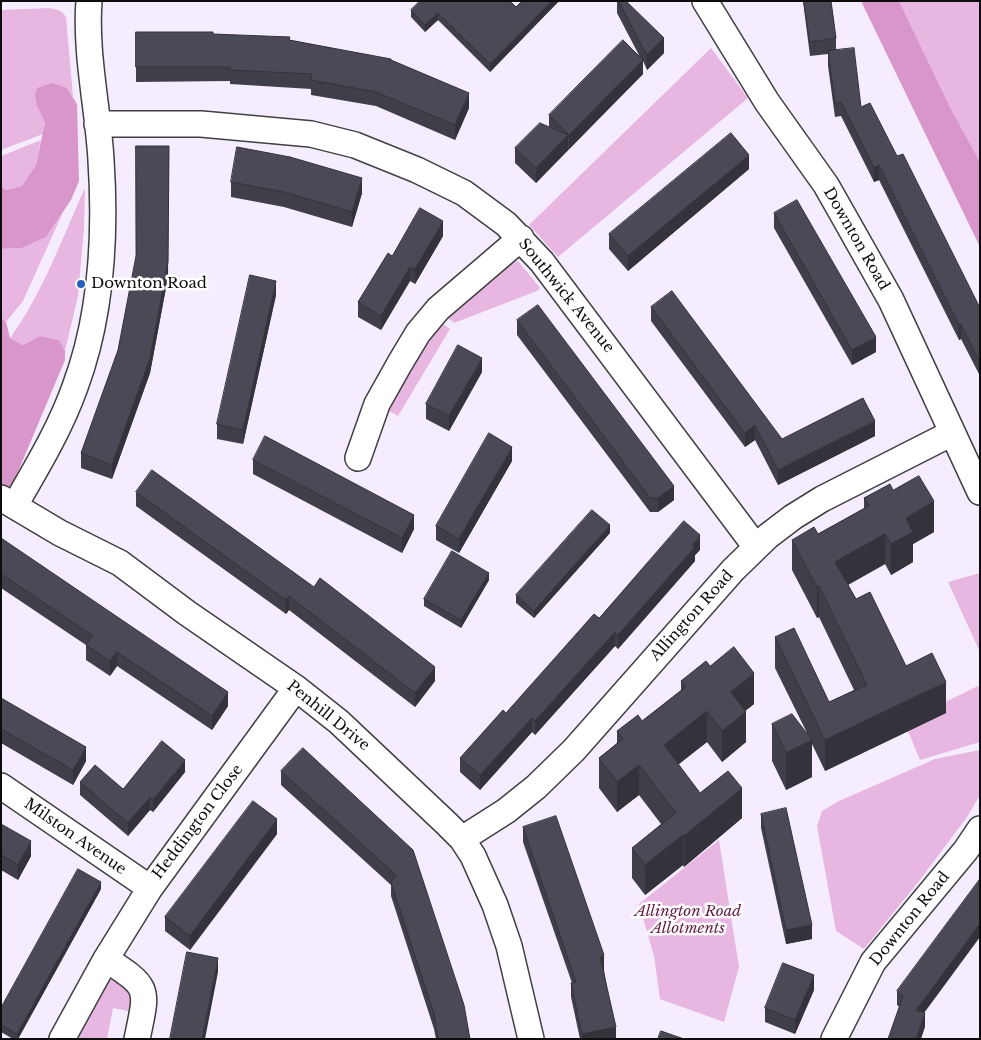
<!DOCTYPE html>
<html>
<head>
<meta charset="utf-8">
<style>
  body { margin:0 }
  #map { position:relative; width:981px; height:1040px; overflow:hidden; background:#f5ecff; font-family:"Libre Baskerville",serif }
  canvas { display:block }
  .frame { position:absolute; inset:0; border:2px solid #0d0d0d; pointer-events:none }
</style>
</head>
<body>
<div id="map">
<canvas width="981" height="1040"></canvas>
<div class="frame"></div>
</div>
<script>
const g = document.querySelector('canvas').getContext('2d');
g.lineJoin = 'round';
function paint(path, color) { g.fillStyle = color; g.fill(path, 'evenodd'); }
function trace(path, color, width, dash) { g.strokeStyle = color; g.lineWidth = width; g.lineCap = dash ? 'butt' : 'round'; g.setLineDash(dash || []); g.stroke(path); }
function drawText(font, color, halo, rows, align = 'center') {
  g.font = font + ' "Libre Baskerville",serif'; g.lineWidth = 5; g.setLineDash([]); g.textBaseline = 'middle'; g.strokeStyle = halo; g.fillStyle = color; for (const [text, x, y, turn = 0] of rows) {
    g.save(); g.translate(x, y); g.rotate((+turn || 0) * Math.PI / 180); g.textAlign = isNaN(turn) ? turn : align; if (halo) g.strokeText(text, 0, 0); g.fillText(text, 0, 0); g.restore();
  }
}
const green = new Path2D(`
  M899 1H980V162L950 107Z
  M49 8C56 9 62 10 66 17L73 97 67 88 37 106 45 123 43 134 1 150V10Z
  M711 48 748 98 558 257 529 225Z
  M41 140 36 165 22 186 6 190 1 186V156Z
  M85 188 84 228 78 296 65 351 59 340 40 336 23 345 10 338C43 293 62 238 85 188Z
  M64 210 23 301 6 322 1 317V249L22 248 46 237Z
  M518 261 540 288 537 291 454 323 444 315 505 266Z
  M440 322 450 329 398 416 387 410 389 398Z
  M980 573V652L948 582Z
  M980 685V742L920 760 908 731 946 713 941 704Z
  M980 750V795L967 817 920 880 864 949 836 931 817 826 822 811 839 801 935 759Z
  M719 840 739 967 724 1022 660 999 654 956 639 904Z
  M111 980H116L133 991 132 1007 128 1011 113 1008 107 1039H73L105 981Z`);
const forest = new Path2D(`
  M861 1H899L950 107 980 162V247Z
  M52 83 67 88 77 104 79 181 71 200 46 237 22 248 1 249V186L6 190 22 186 36 165 45 123 37 106 35 95 37 88Z
  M1 317 6 322 10 338 23 345 40 336 59 340 65 351V360L1 512Z`);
const street = new Path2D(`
  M705 1 767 102 826 185 847 222 891 300 980 492
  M97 124H201L311 134 355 145 417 170 464 193 506 224 542 262 756 547
  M358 458 377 404 400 363 418 333 438 309 521 238
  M1 498 60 533 120 563 187 613 296 688 339 722 446 823 462 839 473 856 495 905 509 946 531 1039
  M15 505C37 467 60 429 75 387 102 315 106 236 101 160 98 107 85 54 89 1
  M1 786 150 888
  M462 839 506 811 536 787 574 750 733 570 768 536 793 517 822 499 952 433
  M106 959C150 988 148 987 137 1039
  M62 1039 106 959 150 888 296 688
  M834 1039 873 962 966 850 980 829`);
const wall = new Path2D(`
  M522 1H559L490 72 438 20 425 32 411 17V10L516 7Z
  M617 1H626L664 53 647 70 643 61V74L536 183 515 163V148L549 127V115L641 59 617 13Z
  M803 1H831L836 38V50L861 107 897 156 980 308V376L961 339 959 340 879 180 874 182 841 116 835 117 828 66V54L810 56Z
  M136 32 213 34 290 40 391 60 469 108 455 140 376 106 311 95V89L230 84V81L136 82Z
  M749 169 628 271 609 249V234Z
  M231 182 362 193 352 227 284 207 231 197Z
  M774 213 876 352 852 365 774 228Z
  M443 236 415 284 410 281 381 330 358 317V302L392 256Z
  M168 277 150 373 112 479 81 468V453Z
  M276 295 243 444 217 439V424Z
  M651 307 782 439 875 436 778 485 755 440 745 447 651 321Z
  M517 320 674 500 658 512H650L517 335Z
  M482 372 449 431 426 419V404Z
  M253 460 414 529 402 553 253 474Z
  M512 461 459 553 436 540V526Z
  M893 490 934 532 913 544V562L891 575 885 564 848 585 856 599 906 666 946 713 825 771 812 744V777L786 790 772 761V724L807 733 775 668V637L829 702 854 690 819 617 817 618 792 570V540L818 534 864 508V498Z
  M136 492 435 681 415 707 289 610 286 614 136 506Z
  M610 533 534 618 516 603V595Z
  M1 538 228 706 212 730 117 666 110 676 86 660V645L1 588Z
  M700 550 695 555V561L618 649 615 646 535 735 532 732 480 790 460 772V758L506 713 599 618Z
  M489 580 461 628 424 606V599Z
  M710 666 754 704 745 711 746 742 722 762 707 742 678 764 700 793 742 818 684 867 683 865 645 895 632 878V848L661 824 639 795 617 812 599 788V758L617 743V731L642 721 681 690V681Z
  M1 698 86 761 73 785 1 743Z
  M281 771 413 850 470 1039H436L434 1029 391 896V885L281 785Z
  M185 772 153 812 150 810 128 836 80 795V782L123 789Z
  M761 814 812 939 786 944 761 828Z
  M1 824 31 856 18 880 1 870Z
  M523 827 604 970 616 1039H580L571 997V983H572L523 842Z
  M277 834 190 950 165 931V917Z
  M101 889 18 1039H13L1 1032V1008Z
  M814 990 795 1034 765 1022V1008Z
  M897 991 924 1013 925 1027 897 1005Z`);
const shadedWall = new Path2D(`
  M552 1H559L490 72V64Z
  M438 13V20L425 32V25Z
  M664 38V53L647 70V55Z
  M643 60V74L569 149V135Z
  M469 93V108L455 140V125Z
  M568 135V150L536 183V168Z
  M169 146 168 277 150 373 112 479V465Z
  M749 155V169L628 271V256Z
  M879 165V180L874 182V168Z
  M362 178V193L352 227V212Z
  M443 221V236L415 284V269Z
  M410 267V281L381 330V316Z
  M276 281V295L243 444V430Z
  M961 324V339L959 340V325Z
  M876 337V352L852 365V350Z
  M482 358V372L449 431V416Z
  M875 421V436L778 485V470Z
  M755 425V440L745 447V433Z
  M512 447V461L459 553V539Z
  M674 486V500L658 512V498Z
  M934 501V532L913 544V562L891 575V544L906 518Z
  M414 515V529L402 553V538Z
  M610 525V533L534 618V611Z
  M885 534V564L835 592V562Z
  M700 535V550L695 555V561L618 649V635Z
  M489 573V580L461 628V620Z
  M819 586V617L817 618V587Z
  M289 596V610L286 614V600Z
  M615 632V646L535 735V721Z
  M117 652V666L110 676V661Z
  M435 667V681L415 707V693Z
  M754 673V704L731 722V692Z
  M946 682V713L825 771V740Z
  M228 692V706L212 730V716Z
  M707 711V742L664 776V745Z
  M746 712V742L722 762V731Z
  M532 718V732L480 790V775Z
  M812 740V777L786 790V753Z
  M86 747V761L73 785V770Z
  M185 760V772L153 812V800Z
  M639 765V795L617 812V782Z
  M742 788V818L684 867V836Z
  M150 797V810L128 836V823Z
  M277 819V834L190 950V936Z
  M683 835V865L645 895V865Z
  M31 841V856L18 880V865Z
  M101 882V889L18 1039H17V1034Z
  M980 923V937L916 1024V1010Z
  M812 925V939L786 944V930Z
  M604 955V970L600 971V957Z
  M218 958V972L205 1039H202Z
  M814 975V990L795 1034V1020Z
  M925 1013V1027L921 1039H916Z
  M616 1027V1039H582V1034Z`);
const building = new Path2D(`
  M420 1H510L516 7 522 1H552L490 64 438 13 425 25 411 10Z
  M619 1H626L664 38 647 55Z
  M804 1H831L836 38 810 42Z
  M136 32H213V34L290 37 289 40 391 59V60L469 93 455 125 376 92 311 80 312 74 230 70V67H136Z
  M623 40 643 60 569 135 549 115Z
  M854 48 861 107 870 103 897 156 903 154 980 308V362L961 324 959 325 879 165 874 168 841 102 835 103 828 51Z
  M540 123 568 135 536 168 515 148Z
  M731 133 749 155 628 256 609 234Z
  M136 146H169L168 262 150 358 112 465 81 453 118 350 136 256Z
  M237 147 290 157 362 178 352 212 284 192 231 182Z
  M797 200 876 337 852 350 774 213Z
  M420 208 443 221 415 269 410 267 381 316 358 302 388 253 392 256Z
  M250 275 276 281 243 430 217 424Z
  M672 291 782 439 863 398 875 421 778 470 755 425 745 433 651 307Z
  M538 305 674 486 658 498H650L517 320Z
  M458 345 482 358 449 416 426 404Z
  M489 433 512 447 459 539 436 526Z
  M265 436 414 515 402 538 253 460Z
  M152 470 314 587 320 578 435 667 415 693 289 596 286 600 136 492Z
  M919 476 934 501 906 518 913 532 891 544 885 534 835 562 856 599 870 592 906 666 932 653 946 682 825 740 775 637 794 628 829 702 867 685 819 586 817 587 792 540 814 527 818 534 869 506 864 498 890 484 893 490Z
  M592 510 610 525 534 611 516 595Z
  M684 521 700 535 692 544 695 547 618 635 615 632 535 721 532 718 480 775 460 758 503 710 506 713 594 614 599 618Z
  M1 538 228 692 212 716 117 652 110 661 86 645 93 636 1 574Z
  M452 551 489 573 461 620 424 599Z
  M734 647 754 673 731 692 746 712 722 731 707 711 664 745 700 793 728 771 742 788 684 836 683 835 645 865 632 848 676 813 639 765 617 782 599 758 623 739 617 731 638 715 642 721 686 687 681 681 706 661 710 666Z
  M1 698 86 747 73 770 1 729Z
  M792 714 812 740 786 753 772 724Z
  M162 741 185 760 153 800 150 797 128 823 80 782 95 765 123 789Z
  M303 748 413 850 464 1005 470 1039H438L434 1014 391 882 396 875 281 771Z
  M253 801 277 819 190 936 165 917Z
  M786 808 812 925 786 930 761 814Z
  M556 816 604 955 600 957 616 1027 582 1034 571 983 576 982 523 827Z
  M1 824 31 841 18 865 1 855Z
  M78 869 101 882 17 1034 1 1025V1008Z
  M980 879V923L916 1010 925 1013 916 1039H888L903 996 897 991Z
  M187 952 218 958 202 1039H170Z
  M783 963 814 975 795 1020 765 1008Z
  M661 1031 684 1039H658Z`);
const markers = [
  [81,284,5,"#275fbb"]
];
const streetNames = [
  ["Downton Road",856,239,60],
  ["Southwick Avenue",566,296,51],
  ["Allington Road",692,616,-48],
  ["Penhill Drive",328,716,39],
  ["Heddington Close",198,822,-53],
  ["Milston Avenue",75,837,35],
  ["Downton Road",910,919,-51]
];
const poiNames = [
  ["Downton Road",91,284]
];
const parkNames = [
  ["Allington Road",688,912],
  ["Allotments",688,929]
];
paint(green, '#e8b7e1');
paint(forest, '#d996ca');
trace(street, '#404040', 28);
trace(street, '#fff', 25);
paint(wall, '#403f49');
paint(shadedWall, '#34333c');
paint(building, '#4a4955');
trace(building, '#34333c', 1);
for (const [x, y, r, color] of markers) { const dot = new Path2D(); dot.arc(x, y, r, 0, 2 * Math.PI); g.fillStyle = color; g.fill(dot); trace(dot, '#fff', 2); }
drawText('15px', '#0d0d0d', '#fff', streetNames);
drawText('15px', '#0d0d0d', '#fff', poiNames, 'left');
drawText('italic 15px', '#631e43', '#fff', parkNames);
</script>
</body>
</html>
